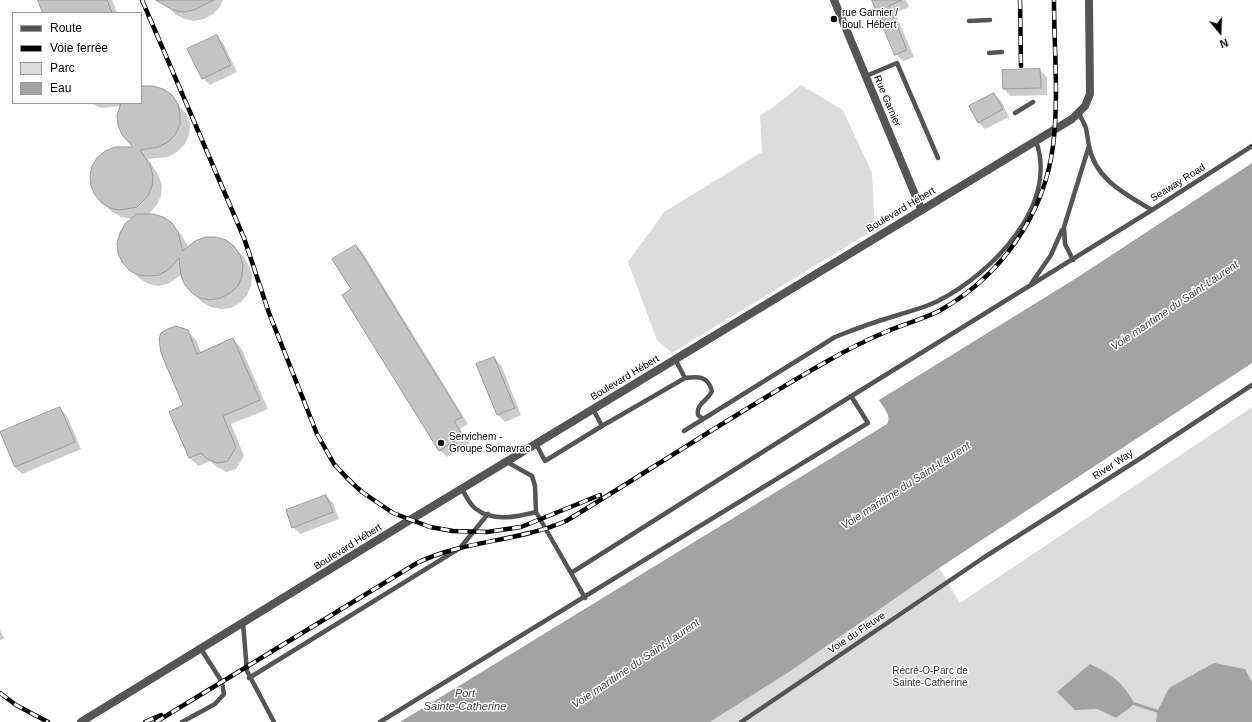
<!DOCTYPE html>
<html>
<head>
<meta charset="utf-8">
<style>
  body { margin:0 }
  #map { position:relative; width:1252px; height:722px; overflow:hidden; background:#fff; font-family:Arial,sans-serif }
  canvas { display:block }
  .legend { position:absolute; left:12px; top:12px; width:130px; height:92px; box-sizing:border-box; background:#fff; border:1px solid #999; margin:0; padding:5px 7px; list-style:none; font-size:12px; color:#000 }
  .legend li { display:flex; align-items:center; gap:8px; height:20px }
  .legend b { width:20px; border:1px solid #999 }
  .north { position:absolute; left:1200px; top:12px; width:40px; height:40px; -webkit-text-stroke:3px #fff; paint-order:stroke; rotate:161deg; font-size:11px; font-weight:700; line-height:16px; text-align:center; color:#000 }
  .north::after { content:''; display:block; margin:auto; width:14px; height:18px; background:#000; clip-path:polygon(50% 0,100% 100%,50% 72%,0 100%) }
</style>
</head>
<body>
<div id="map">
<canvas width="1252" height="722"></canvas>
<ul class="legend">
<li><b style="height:5px;background:#555"></b>Route</li>
<li><b style="height:5px;background:#000"></b>Voie ferrée</li>
<li><b style="height:11px;background:#dcdcdc"></b>Parc</li>
<li><b style="height:11px;background:#a3a3a3"></b>Eau</li>
</ul>
<div class="north">N</div>
</div>
<script>
const g = document.querySelector('canvas').getContext('2d');
g.lineJoin = 'round';
function paint(path, color) { g.fillStyle = color; g.fill(path, 'evenodd'); }
function trace(path, color, width, dash) { g.strokeStyle = color; g.lineWidth = width; g.lineCap = dash ? 'butt' : 'round'; g.setLineDash(dash || []); g.stroke(path); }
function drawText(font, color, halo, rows, align = 'center') {
  g.font = font + ' Arial,sans-serif'; g.lineWidth = 3; g.setLineDash([]); g.textBaseline = 'middle'; g.strokeStyle = halo; g.fillStyle = color; for (const [text, x, y, turn = 0] of rows) {
    g.save(); g.translate(x, y); g.rotate((+turn || 0) * Math.PI / 180); g.textAlign = isNaN(turn) ? turn : align; if (halo) g.strokeText(text, 0, 0); g.fillText(text, 0, 0); g.restore();
  }
}
const green = new Path2D(`
  M801 85 843 110 872 173 875 229 672 353 657 340 628 262 664 212 762 152 760 115 771 109Z
  M1252 407V682L1245 669 1157 712 1156 722H710L792 670 939 568 960 603ZM1135 704 1116 718 1097 709Z`);
const water = new Path2D(`
  M1252 163V363L939 568 792 670 710 722H400L887 424C892 416 883 407 879 400L1078 277Z
  M1214 663 1245 669 1252 682V722H1156L1157 712 1169 688Z
  M1090 664C1113 675 1122 682 1135 704L1116 718 1097 709 1075 710 1057 692Z`);
const shadow = new Path2D(`
  M39 0H112L117 13H44Z
  M162 0H223L220 7 213 14 204 19 194 21 184 19 175 14Z
  M873 0H906L909 7 895 13 914 57 903 61 896 54Z
  M216 36 223 43 237 72 210 85 202 78Z
  M1040 70 1047 77V95L1011 96 1004 89 1003 71Z
  M141 88 171 96 187 115 190 125 189 135 185 144 177 152 168 157 148 159 159 176 162 186 161 196 157 205 148 215 171 224 181 234 189 248 233 247 244 257 249 266 252 275 251 286 247 295 240 303 231 308 221 309 211 307 202 302 192 292 181 275 168 284 158 286 149 284 140 279 130 269 133 219 121 217 112 212 102 202 136 148 120 106 101 108 91 103H141Z
  M994 94 1001 101 1009 117 985 129 978 122Z
  M356 246 363 253 468 424 460 429 470 444 447 457 440 450 344 295 353 290Z
  M187 331 196 340 201 353 233 339 241 348 268 409 231 424 244 456 236 469 226 472 217 467 210 461 198 466 189 457 184 406Z
  M494 358 501 365 521 415 505 422 498 415 477 365Z
  M60 408 67 416 81 449 22 474 15 467Z
  M326 496 333 503 339 519 300 534 293 527Z
  M0 630 4 639 0 640Z`);
const stream = new Path2D(`
  M1135 704 1160 712`);
const building = new Path2D(`
  M38 0H107L112 13H43Z
  M156 0H214L194 10 183 12 173 10Z
  M872 0H902L889 6 907 50 895 55Z
  M217 35 231 65 202 79 187 49Z
  M1040 69 1041 88 1003 89 1002 70Z
  M141 86H153L163 89 172 95 178 104 180 114V125L175 135 168 142 158 147 140 150 150 165 153 175 152 186 148 196 137 207 120 210 110 208 102 203 95 195 91 186 90 176 92 166 97 158 105 151 115 147H133L122 135 118 125 117 115 121 103H141Z
  M994 93 1003 109 978 123 969 106Z
  M137 214H153L163 217 172 223 178 232 183 251 195 241 205 237H216L226 240 234 246 240 255 243 265 242 276 238 286 230 293 221 298 210 300 200 298 192 293 185 285 181 276 179 258 168 270 159 275 148 276 138 275 129 270 122 262 118 253 117 243 120 233 125 224Z
  M356 245 462 417 454 421 463 436 439 451 342 295 351 289 332 259Z
  M176 326 188 330 197 354 233 338 260 400 223 416 236 447 228 461 217 463 207 459 201 453 189 458 169 412 183 405 161 353 159 339 161 333 166 330Z
  M494 357 515 408 497 415 476 364Z
  M60 407 75 442 15 467 0 432Z
  M326 495 333 512 292 528 286 510Z`);
const service = new Path2D(`
  M969 21 990 20
  M989 53 1002 52
  M866 76 897 63 938 158
  M1015 113 1033 102
  M1089 146C1095 179 1125 194 1152 210L1252 146
  M1073 260 1065 244 1064 227 1089 146 1086 128 1079 113
  M1031 284 1051 255 1062 230
  M675 359 685 378
  M593 409 602 426 685 378C698 376 708 376 712 391 708 401 696 403 698 415L703 419
  M684 431 835 337C855 329 874 322 895 316 910 311 924 308 938 301 991 274 1059 206 1036 141
  M536 444 545 461 602 426
  M507 462 532 476 535 486 536 512 571 573 837 405 1152 210
  M462 489C466 496 470 505 476 509 493 522 517 517 536 512
  M571 573 585 598
  M243 623 247 671 274 722
  M249 678 460 548 488 514
  M182 722 215 704 224 694 222 682 201 649
  M380 722 868 423 851 396
  M741 722 983 558 1141 458 1252 385`);
const minor = new Path2D(`
  M834 0 921 209
  M81 722 410 520 1072 119 1085 106 1090 94 1089 0`);
const rail = new Path2D(`
  M142 0 244 238 269 313 317 434 334 464 348 479 362 492 393 513 430 527 453 531 487 532 521 527 600 495
  M1020 0 1021 66
  M0 693 16 705 48 722
  M145 722 161 715
  M156 722 417 563C464 540 518 542 566 521 652 469 736 413 824 363 845 351 866 340 888 331 905 324 923 319 939 311 1000 277 1044 216 1053 146 1059 98 1054 48 1054 0`);
const markers = [
  [834,19,4,"#000"],
  [441,443,4,"#000"]
];
const poiNames = [
  ["rue Garnier /",842,13],
  ["boul. Hébert",842,25],
  ["Servichem -",449,437],
  ["Groupe Somavrac",449,449]
];
const streetNames = [
  ["Rue Garnier",887,101,67],
  ["Seaway Road",1178,183,-32],
  ["Boulevard Hébert",901,210,-31],
  ["Boulevard Hébert",625,378,-31],
  ["River Way",1113,465,-33],
  ["Boulevard Hébert",348,547,-32],
  ["Voie du Fleuve",857,633,-34]
];
const parkNames = [
  ["Récré-O-Parc de",930,671],
  ["Sainte-Catherine",930,683]
];
const waterNames = [
  ["Voie maritime du Saint-Laurent",1175,306,-34],
  ["Voie maritime du Saint-Laurent",906,486,-33],
  ["Voie maritime du Saint-Laurent",636,664,-34],
  ["Port",465,694],
  ["Sainte-Catherine",465,707]
];
paint(green, '#dcdcdc');
paint(water, '#a3a3a3');
paint(shadow, '#0003');
trace(stream, '#a3a3a3', 3);
paint(building, '#c4c4c4');
trace(building, '#999', 1);
trace(service, '#555', 4.5);
trace(minor, '#555', 8);
trace(rail, '#000', 4.5);
trace(rail, '#fff', 3, [9]);
for (const [x, y, r, color] of markers) { const dot = new Path2D(); dot.arc(x, y, r, 0, 2 * Math.PI); g.fillStyle = color; g.fill(dot); trace(dot, '#fff', 1.5); }
drawText('10px', '#000', '#fff', poiNames, 'left');
drawText('10px', '#000', '#fff', streetNames);
drawText('10px', '#333', '#fff', parkNames);
drawText('italic 11px', '#444', '#fff', waterNames);
</script>
</body>
</html>
